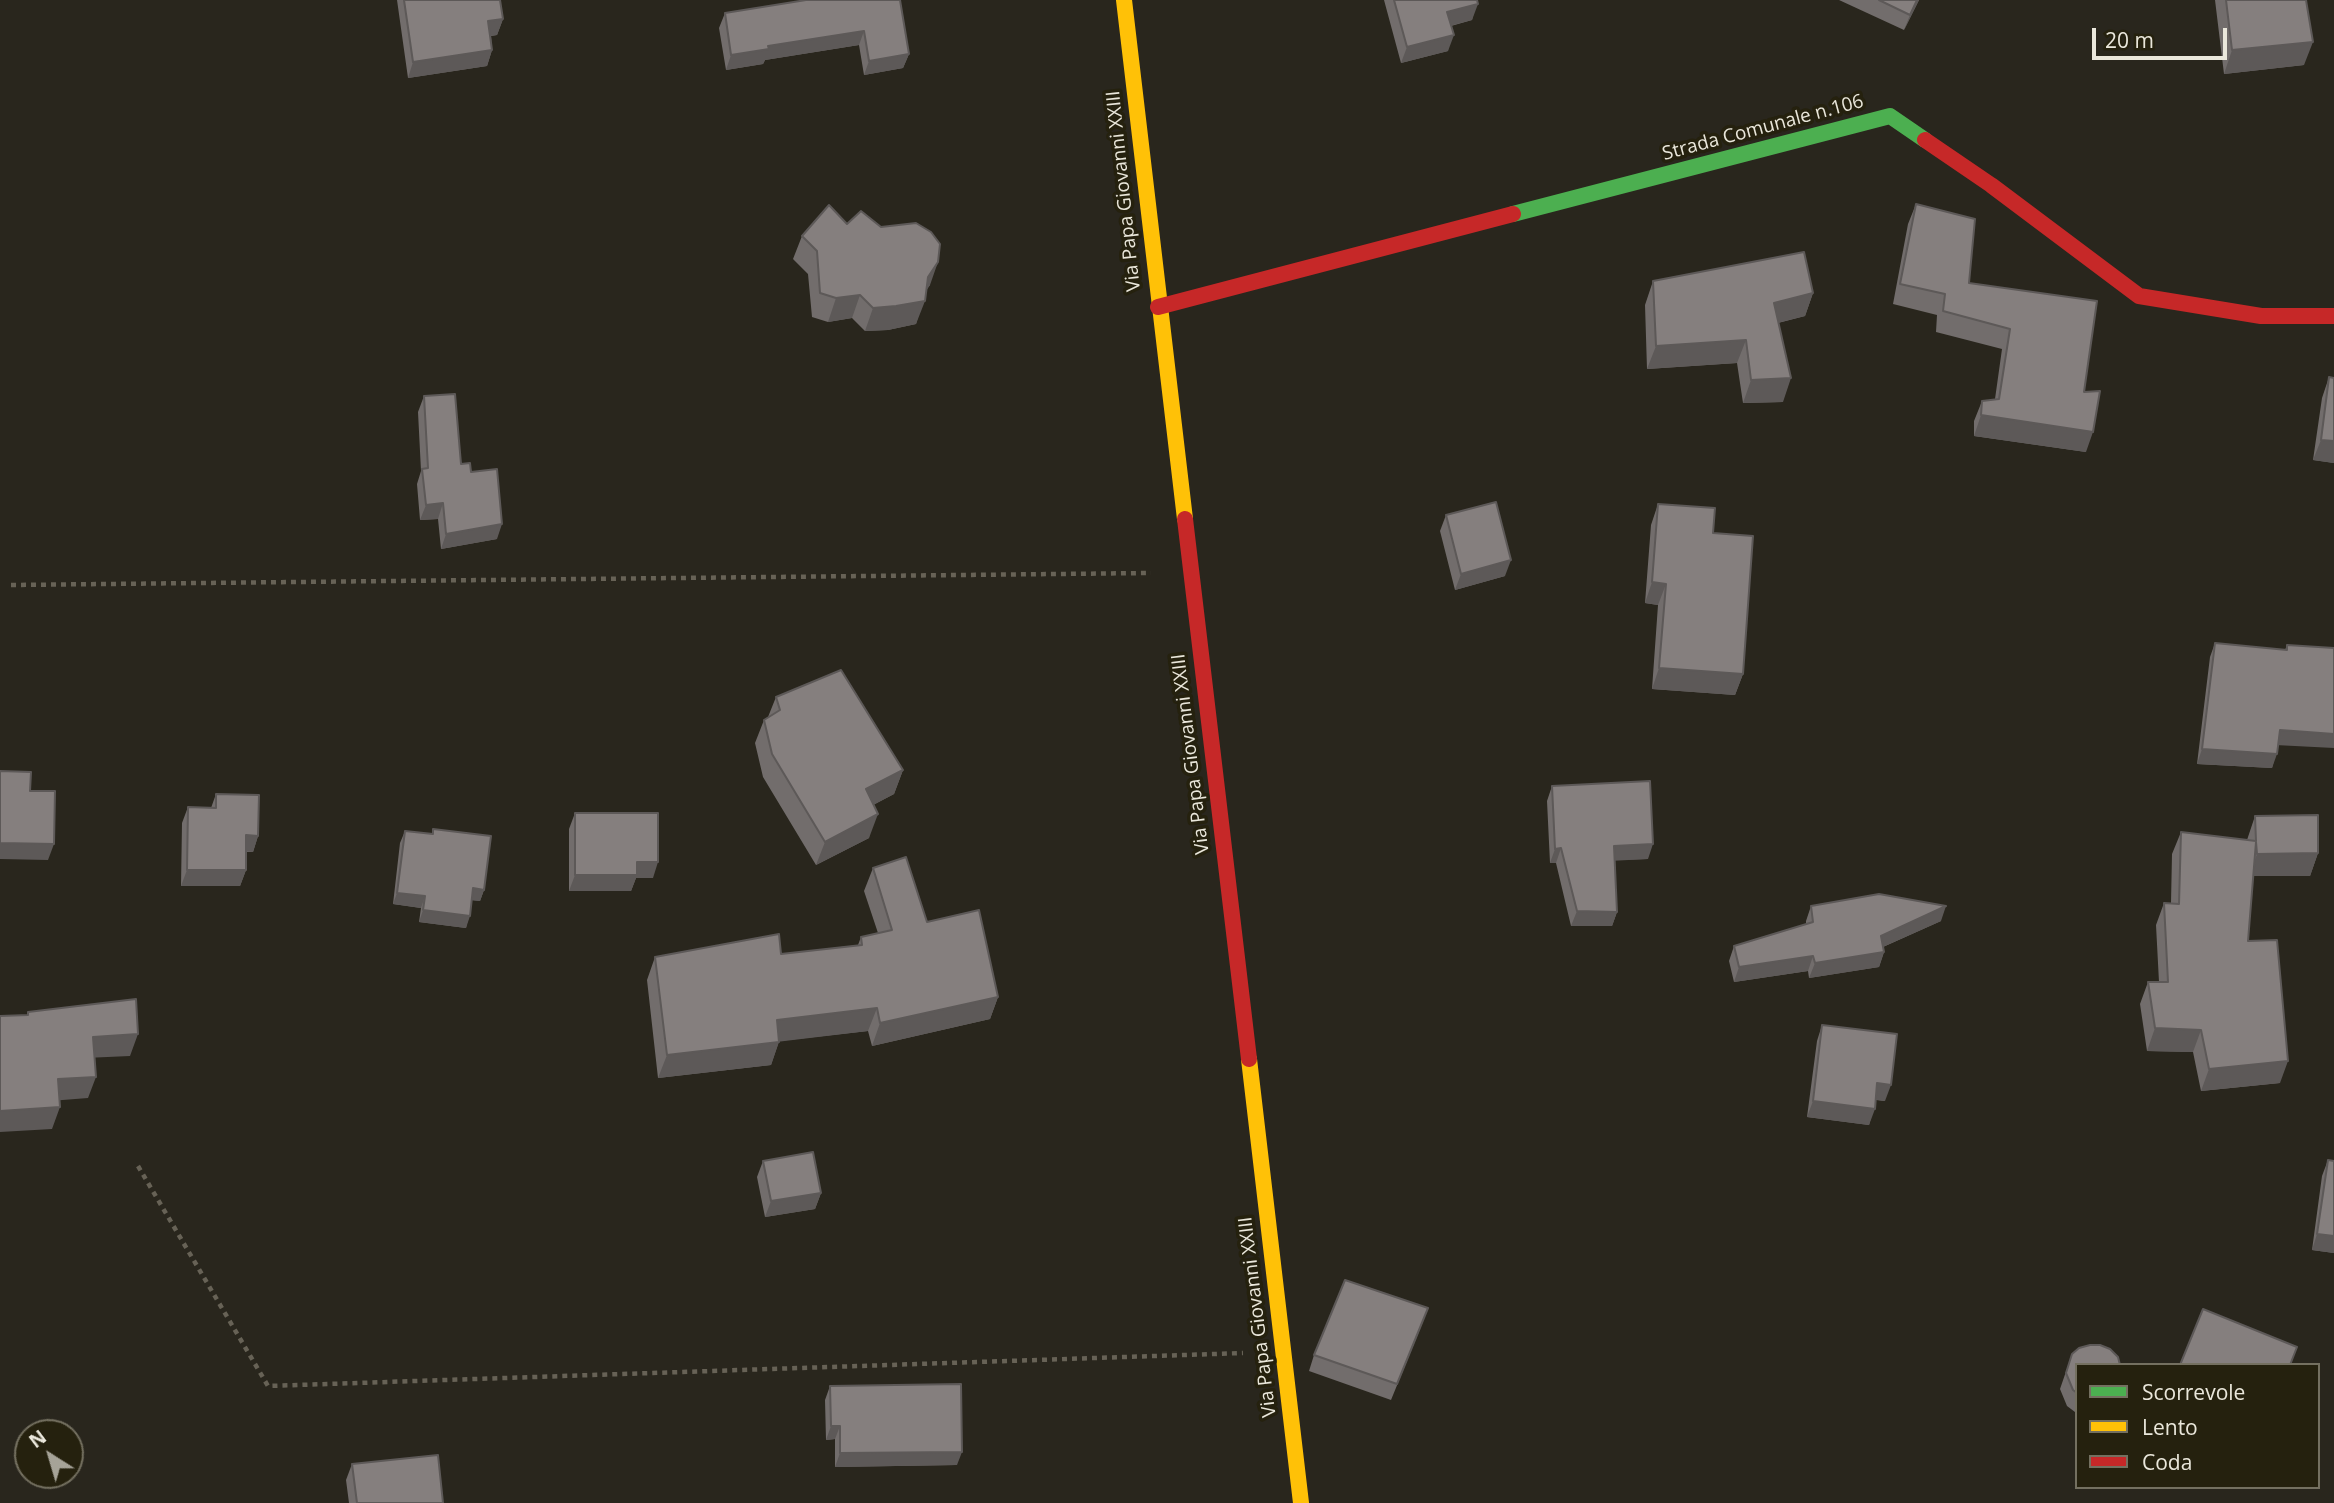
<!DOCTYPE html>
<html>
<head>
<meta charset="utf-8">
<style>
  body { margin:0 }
  #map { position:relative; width:2334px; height:1503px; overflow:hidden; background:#29261d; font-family:"Open Sans",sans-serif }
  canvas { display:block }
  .legend { position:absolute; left:2075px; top:1363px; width:245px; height:126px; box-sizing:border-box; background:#25210e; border:2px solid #747060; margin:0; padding:9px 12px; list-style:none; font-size:21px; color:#eae7db }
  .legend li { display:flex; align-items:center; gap:14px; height:35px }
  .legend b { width:35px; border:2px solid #747060 }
  .north { position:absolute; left:14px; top:1419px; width:70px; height:70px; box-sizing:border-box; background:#25210e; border:2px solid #747060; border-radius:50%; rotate:323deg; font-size:19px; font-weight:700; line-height:28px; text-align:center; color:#eae7db }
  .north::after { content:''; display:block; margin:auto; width:24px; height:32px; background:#a6a398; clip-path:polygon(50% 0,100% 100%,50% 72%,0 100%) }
  .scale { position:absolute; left:2092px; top:28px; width:135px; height:32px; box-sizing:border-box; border:4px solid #eae7db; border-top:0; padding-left:9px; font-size:21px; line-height:24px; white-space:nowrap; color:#eae7db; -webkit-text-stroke:5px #25210e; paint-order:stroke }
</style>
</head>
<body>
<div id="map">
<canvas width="2334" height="1503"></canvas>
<ul class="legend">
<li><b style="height:9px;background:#4caf50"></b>Scorrevole</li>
<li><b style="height:9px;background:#ffc107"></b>Lento</li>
<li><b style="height:9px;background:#c62828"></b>Coda</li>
</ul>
<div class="north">N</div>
<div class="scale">20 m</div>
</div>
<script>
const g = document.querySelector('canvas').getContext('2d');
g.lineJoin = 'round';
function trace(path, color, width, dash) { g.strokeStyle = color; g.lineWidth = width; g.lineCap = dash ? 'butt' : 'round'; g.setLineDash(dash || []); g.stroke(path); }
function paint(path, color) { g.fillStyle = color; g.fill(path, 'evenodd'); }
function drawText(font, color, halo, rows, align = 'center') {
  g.font = font + ' "Open Sans",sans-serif'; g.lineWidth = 7; g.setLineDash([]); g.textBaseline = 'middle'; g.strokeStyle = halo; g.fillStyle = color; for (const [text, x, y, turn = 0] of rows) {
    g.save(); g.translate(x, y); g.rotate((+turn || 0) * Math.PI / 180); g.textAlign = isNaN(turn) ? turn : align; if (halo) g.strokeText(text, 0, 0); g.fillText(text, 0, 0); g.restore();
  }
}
const path = new Path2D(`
  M11 585 1151 573
  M138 1166 268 1386 1243 1353`);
const fast = new Path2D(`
  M1513 214 1890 116 1925 140`);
const slow = new Path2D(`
  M1124 0 1185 519
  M1249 1059 1301 1503`);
const jam = new Path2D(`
  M1925 140 1991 185 2139 296 2261 316H2334
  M1158 307 1513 214
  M1185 519 1249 1059`);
const wall = new Path2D(`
  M397 0H500L503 19 497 35 491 36 492 50 487 66 408 78Z
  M806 0 909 54 903 68 864 75 859 45 765 60 763 64 726 70 719 28 725 13Z
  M1384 0H1477L1472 20 1451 26 1448 51 1401 63Z
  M1839 0H1919L1904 30Z
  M2215 0H2306L2304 65 2224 74Z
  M1916 204 1969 283 2084 392 2086 452 1974 436V421L1982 401 1995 399 2002 349 1936 332 1937 315 1893 304 1908 224Z
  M847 224 930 285 926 290 916 324 888 330 865 331 852 318 828 322 812 317 808 274 793 259 802 236Z
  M1653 281 1813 293 1805 316 1778 323 1783 402 1743 403 1737 363 1647 369 1645 305Z
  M2329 377 2334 463 2313 460 2322 398Z
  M424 396 461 464 471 472 497 539 441 549 438 519 420 520 417 484 421 471 418 412Z
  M1658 504 1713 533 1743 674 1735 695 1652 689 1658 605 1645 603 1651 525Z
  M1446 515 1505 576 1455 590 1440 531Z
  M2215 643 2285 650 2287 645 2278 745 2272 768 2197 764 2210 657Z
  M776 697 903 770 894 794 873 805 869 838 816 865 763 777 755 743 764 720 768 717Z
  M1552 786 1648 859 1615 860 1617 912 1612 926H1571L1556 863H1550L1547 801Z
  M216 794 258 836 253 852H246V870L240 886H181L182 823 188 807 211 808Z
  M575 813 653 878H636L631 891H569V829Z
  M2255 816 2318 853 2310 876H2253L2248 941 2280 1083 2201 1091 2193 1052 2147 1051 2140 1004 2148 982H2159L2156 925 2164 903H2171L2172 854 2181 832 2247 840Z
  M433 829 484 890 480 901 472 900 466 928 419 922 421 908 393 904 400 843 405 831 432 834Z
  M873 868 927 922 998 997 990 1019 872 1046 868 1031 779 1041 771 1065 658 1078 647 980 655 957 781 954 858 945 861 937 878 933 864 891Z
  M1811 906 1941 921 1883 947 1884 952 1879 967 1809 978 1808 971 1734 982 1729 961 1734 946 1806 924V921Z
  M1822 1025 1885 1101 1876 1100 1869 1125 1807 1117 1817 1041Z
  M2328 1160 2334 1253 2312 1250 2322 1176Z
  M763 1161 821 1193 815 1209 765 1217 757 1177Z
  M1422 1324 1391 1400 1309 1371 1314 1355Z
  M2072 1354 2077 1365V1413L2075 1412 2067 1406 2060 1389Z
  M830 1386 957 1465 835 1467V1439L826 1440 825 1400Z
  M352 1464 443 1503H349L346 1480Z`);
const shadedWall = new Path2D(`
  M1917 0H1919L1904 30 1910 15Z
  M1478 4 1472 20 1442 28 1447 12Z
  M503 19 497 35 483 37 488 21Z
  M864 31 859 45 765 60 763 64 726 70 731 55 768 46Z
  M1454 35 1448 51 1401 63 1407 47Z
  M2313 42 2304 65 2224 74 2232 50Z
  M492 50 487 66 408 78 413 62Z
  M909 54 903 68 864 75 869 61Z
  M938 262 930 285 920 300 928 277Z
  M1813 293 1805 316 1765 326 1774 303Z
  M860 295 852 318 828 322 836 298Z
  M925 301 916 324 888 330 865 331 873 308Z
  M1746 340 1737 363 1647 369 1656 346Z
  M1791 378 1783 402 1743 403 1751 380Z
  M1981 415 2093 432 2086 452 1974 436Z
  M2321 440 2334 441V463L2313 460Z
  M443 503 438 519 420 520 426 505Z
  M502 524 497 539 441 549 446 534Z
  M1511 560 1505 576 1455 590 1461 574Z
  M1652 582 1666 584 1658 605 1645 603Z
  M1659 668 1743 674 1735 695 1652 689Z
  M2280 730 2334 734V748L2275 745Z
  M2202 749 2277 754 2272 768 2197 764Z
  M903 770 894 794 858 813 866 789Z
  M878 814 869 838 816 865 825 842Z
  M246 835 258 836 253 852 240 851Z
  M0 843 54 844 48 860 0 859Z
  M1653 844 1648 859 1609 861 1614 846Z
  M1561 848 1556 863H1550L1555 849Z
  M2318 853 2310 876H2249L2257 854Z
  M637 862H658L653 878H636L631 891H569L575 875Z
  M187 870H246L240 886H181Z
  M473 888 484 890 480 901 469 900Z
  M397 893 425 896 421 908 393 904Z
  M1946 906 1941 921 1876 950 1881 936Z
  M423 910 470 916 466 928 419 922Z
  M1577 911 1617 912 1612 926H1571Z
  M1884 952 1879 967 1809 978 1815 963Z
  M1813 956 1808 971 1734 982 1739 967Z
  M998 997 990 1019 872 1046 880 1023Z
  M877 1008 868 1031 768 1043 777 1020Z
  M2155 1028 2201 1030 2193 1052 2147 1051Z
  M138 1034 130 1056 85 1058 93 1037Z
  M779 1042 771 1065 658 1078 667 1055Z
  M2288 1061 2280 1083 2201 1091 2209 1069Z
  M96 1077 88 1098 50 1101 58 1079Z
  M1877 1083 1891 1085 1885 1101 1871 1099Z
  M1813 1101 1875 1109 1869 1125 1807 1117Z
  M60 1107 52 1129 0 1132V1111Z
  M821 1193 815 1209 765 1217 771 1201Z
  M2317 1234 2334 1236V1253L2312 1250Z
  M831 1426H840L835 1439 826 1440Z
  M962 1452 957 1465 835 1467 840 1453Z`);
const building = new Path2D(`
  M404 0H500L503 19 488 21 492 50 413 62Z
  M806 0H900L909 54 869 61 864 31 768 46 769 49 731 55 725 13Z
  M1394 0H1477L1478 4 1447 12 1454 35 1407 47Z
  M1879 0H1917L1910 15Z
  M2226 0H2306L2313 42 2232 50Z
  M1916 204 1975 219 1969 283 2097 301 2084 392 2100 391 2093 432 1981 415 1982 401 1999 399 2010 329 1943 311 1945 294 1900 284Z
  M829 205 847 224 861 211 881 227 916 223 931 232 940 244 938 262 928 277 925 301 896 306 873 308 860 295 836 298 820 293 817 251 802 236Z
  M1804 252 1813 293 1774 303 1791 378 1751 380 1746 340 1656 346 1653 281Z
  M2329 377 2334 378V441L2321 440Z
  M455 394 461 464 470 463 471 472 497 469 502 524 446 534 443 503 426 505 422 469 428 468 424 396Z
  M1496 502 1511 560 1461 574 1446 515Z
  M1658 504 1715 508 1713 533 1753 536 1743 674 1659 668 1666 584 1652 582Z
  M2215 643 2287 650V645L2334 648V734L2280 730 2277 754 2202 749Z
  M841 670 903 770 866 789 878 814 825 842 772 754 764 720 780 710 776 697Z
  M0 771 31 772 30 791H55L54 844 0 843Z
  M1650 781 1653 844 1614 846 1617 912 1577 911 1561 848 1555 849 1552 786Z
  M216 794 259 795 258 836 246 835V870H187L188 807 216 808Z
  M575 813H658V862H637V875H575Z
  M2318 815V853L2257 854 2256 842 2248 941 2277 940 2288 1061 2209 1069 2201 1030 2155 1028 2148 982H2168L2164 903 2179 904 2181 832 2256 841 2255 816Z
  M433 829 491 836 484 890 473 888 470 916 423 910 425 896 397 893 405 831 433 834Z
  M906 857 927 922 979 910 998 997 880 1023 877 1008 777 1020 779 1042 667 1055 655 957 779 934 781 954 862 945 861 937 892 930 873 868Z
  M1879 894 1946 906 1881 936 1884 952 1815 963 1813 956 1739 967 1734 946 1813 922 1811 906Z
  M136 999 138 1034 93 1037 96 1077 58 1079 60 1107 0 1111V1016L28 1015V1012Z
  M1822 1025 1897 1034 1891 1085 1877 1083 1875 1109 1813 1101Z
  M813 1152 821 1193 771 1201 763 1161Z
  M2328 1160 2334 1161V1236L2317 1234Z
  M1345 1280 1428 1308 1397 1384 1314 1355Z
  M2203 1309 2297 1347 2290 1365H2180Z
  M2090 1345H2100L2110 1349 2118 1357 2120 1365H2077V1393L2073 1390 2066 1373 2072 1354 2079 1348Z
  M961 1384 962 1452 840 1453V1426H831L830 1386Z
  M438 1455 443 1503H357L352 1464Z`);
const streetNames = [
  ["Strada Comunale n.106",1763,128,-15],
  ["Via Papa Giovanni XXIII",1124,191,-96],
  ["Via Papa Giovanni XXIII",1191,754,-97],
  ["Via Papa Giovanni XXIII",1258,1317,-97]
];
trace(path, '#676256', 4.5, [5, 5]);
trace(fast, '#4caf50', 16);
trace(slow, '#ffc107', 16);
trace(jam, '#c62828', 16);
paint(wall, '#726d6c');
paint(shadedWall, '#5d5958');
paint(building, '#857f7e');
trace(building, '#5d5958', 2);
drawText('19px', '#eae7db', '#25210e', streetNames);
</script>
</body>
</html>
